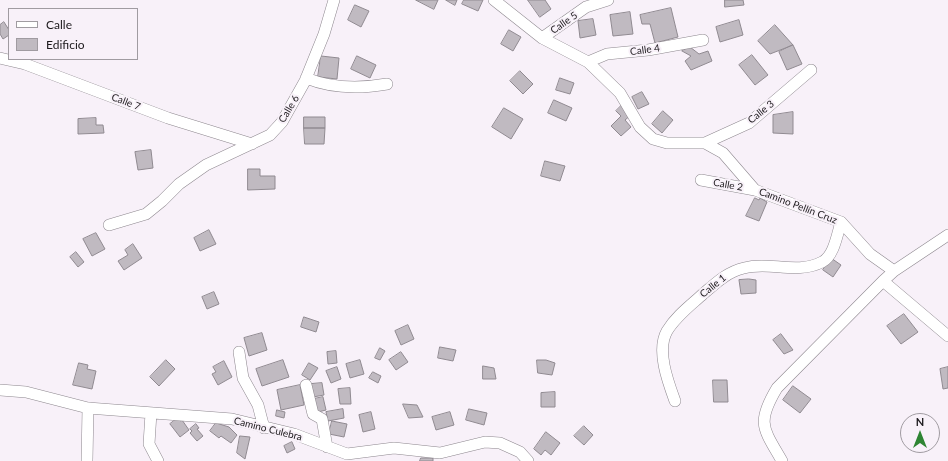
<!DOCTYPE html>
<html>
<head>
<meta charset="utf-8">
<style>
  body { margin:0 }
  #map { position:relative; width:948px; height:461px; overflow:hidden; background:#f8f1f9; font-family:Lato,sans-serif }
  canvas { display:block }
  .legend { position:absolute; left:8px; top:8px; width:130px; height:52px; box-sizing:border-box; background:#f8f1f9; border:1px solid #a09ba1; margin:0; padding:5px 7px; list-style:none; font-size:12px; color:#1c191c }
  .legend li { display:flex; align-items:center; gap:8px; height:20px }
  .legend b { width:20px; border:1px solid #a09ba1 }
  .north { position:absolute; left:900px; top:413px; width:40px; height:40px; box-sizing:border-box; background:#f8f1f9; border:1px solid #a09ba1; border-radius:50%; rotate:0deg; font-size:11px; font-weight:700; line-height:16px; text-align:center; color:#1c191c }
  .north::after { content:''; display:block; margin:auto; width:14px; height:18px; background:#2e8433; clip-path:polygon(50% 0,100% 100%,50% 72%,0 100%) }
</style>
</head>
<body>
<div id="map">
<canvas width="948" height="461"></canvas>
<ul class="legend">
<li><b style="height:5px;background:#fff"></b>Calle</li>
<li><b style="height:11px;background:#c0bac1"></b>Edificio</li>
</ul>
<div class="north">N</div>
</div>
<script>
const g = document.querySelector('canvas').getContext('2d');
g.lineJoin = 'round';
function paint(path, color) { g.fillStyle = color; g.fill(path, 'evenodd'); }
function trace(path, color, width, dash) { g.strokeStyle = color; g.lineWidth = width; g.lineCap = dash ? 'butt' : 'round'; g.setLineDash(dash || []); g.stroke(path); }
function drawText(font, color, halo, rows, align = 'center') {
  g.font = font + ' Lato,sans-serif'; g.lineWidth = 4; g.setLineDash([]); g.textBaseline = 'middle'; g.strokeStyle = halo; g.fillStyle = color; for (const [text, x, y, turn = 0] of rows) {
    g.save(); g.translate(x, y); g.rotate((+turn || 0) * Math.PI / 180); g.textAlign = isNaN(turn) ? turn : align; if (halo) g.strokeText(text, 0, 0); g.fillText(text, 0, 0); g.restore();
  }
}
const building = new Path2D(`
  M416 0H438L434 9Z
  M446 0H457L455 5Z
  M464 0H483L478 11 462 4Z
  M528 0H545L551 9 540 17Z
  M725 0H743L744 5 725 7Z
  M355 5 369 11 361 27 348 20Z
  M671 8 678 37 655 43 650 24H642L640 15Z
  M630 12 633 34 613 36 610 15Z
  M593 19 596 35 580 38 578 21Z
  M739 20 743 35 720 42 716 27Z
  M4 22 9 30V35L3 39 0 34V25Z
  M775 25 793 45 770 54 758 41Z
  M509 30 521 37 513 51 501 44Z
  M793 45 802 64 787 70 779 52Z
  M690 47 699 54 708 51 712 61 691 70 685 61 691 56 682 51Z
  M752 55 768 75 755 85 739 65Z
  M321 56 339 58 337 79 318 77Z
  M357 56 376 65 370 78 351 69Z
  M520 71 533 84 523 94 510 81Z
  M560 78 574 83 570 94 556 90Z
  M642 92 649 104 638 109 632 97Z
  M554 100 572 108 566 121 548 113Z
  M622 105 631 115 625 120 631 127 621 136 611 126 621 116 616 111Z
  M504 108 523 119 511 139 492 127Z
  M663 111 673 120 662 133 652 124Z
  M793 112V134L773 133V115Z
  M304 117H325V128H304Z
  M96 118V125H103L104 133 78 134V119Z
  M304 128H325L324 144H305Z
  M151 150 153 168 138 170 135 152Z
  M545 161 565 166 560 181 541 176Z
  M248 169H260V176H275V189L248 190Z
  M755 198 759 200 760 198 767 202 759 221 746 216Z
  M209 230 216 244 200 251 194 238Z
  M96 233 105 249 92 256 83 239Z
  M133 244 142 258 124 270 118 261 128 255 125 250Z
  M76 252 84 262 78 267 70 257Z
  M831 258 841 265 833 277 823 270Z
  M749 279 756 280V293L741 294 739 280Z
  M214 292 219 304 207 309 202 297Z
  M904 314 918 332 901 344 887 326Z
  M304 317 319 322 316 332 301 327Z
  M408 325 414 339 401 345 395 331Z
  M262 333 267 350 249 356 244 338Z
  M781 334 793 350 784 354 773 340Z
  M440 347 456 350 453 361 438 358Z
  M380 348 385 351 380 360 375 358Z
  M336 351 337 363 328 364 327 352Z
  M401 352 408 362 396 370 389 360Z
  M166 360 175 369 159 386 150 377Z
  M283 360 289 377 262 386 256 369Z
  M360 360 364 374 350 378 346 364Z
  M537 360H546L555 363 552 375 538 373Z
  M224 361 232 377 218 385 212 374 216 372 213 367Z
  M79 363 88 365 87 369 96 371 92 389 73 385Z
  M309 363 318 368 310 380 302 375Z
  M483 366 494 368 496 379H483Z
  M337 367 341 379 331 383 326 371Z
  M948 367V388L943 389 940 369Z
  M373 372 381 376 378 383 369 378Z
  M713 380H727L728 402H714Z
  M322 383 324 395 313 397 311 384Z
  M300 385 304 405 281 410 277 390Z
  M793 386 811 399 800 413 783 400Z
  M350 388 351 404H340L338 389Z
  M555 392V407H541V393Z
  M323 397 326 410 318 412 314 399Z
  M403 404 417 405 423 417 409 418Z
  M343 409 344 418 328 421 326 412Z
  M469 409 487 413 484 425 466 420Z
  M277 410 285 412 284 418 276 416Z
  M371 412 375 429 363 432 359 415Z
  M450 412 454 425 436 430 432 417Z
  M178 418 180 421 182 420 189 430 180 437 170 424Z
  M332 421 347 424 344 437 329 434Z
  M216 423 229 427 237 435 231 443 221 436 219 438 210 431Z
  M196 424 199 428 197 429 203 436 197 441 190 433 192 431 190 429Z
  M584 426 593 435 584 445 574 436Z
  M546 432 560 443 551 455 545 450 541 455 534 449Z
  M240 436 250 437 245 459 237 453Z
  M292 442 295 449 287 453 284 446Z
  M421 458H433V461H420Z`);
const minor = new Path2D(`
  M494 0 542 38 588 62 620 93 640 127 653 139 667 143H705L723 153 755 190 841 222 870 254 894 271
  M542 38 586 7 608 0
  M0 58 25 64 168 118 252 144
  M588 62 607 54 648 50 703 40
  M306 78C333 89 359 89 387 84
  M705 143 749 123 811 70
  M701 180 755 190
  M109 225 146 214 162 201 179 184 206 165 270 135 282 122 305 81 324 34 334 0
  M883 281 948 336
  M239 352 243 378 258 405 264 428
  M306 385 313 414 322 419 327 447
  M0 390 26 392 88 408 232 419 294 434 347 454 394 448 440 453 485 442 500 443 520 452 528 461
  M675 401C668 382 656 350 667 331 676 316 691 305 703 294 716 283 727 272 744 268 770 261 796 275 822 262 834 256 837 235 841 222
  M151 413 149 444 158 461
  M87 461 88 408
  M782 461C763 428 756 423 777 388L883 281 894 271 948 235`);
const streetNames = [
  ["Calle 5",564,23,-35],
  ["Calle 4",645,50,-8],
  ["Calle 7",126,102,21],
  ["Calle 6",289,109,-59],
  ["Calle 3",761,112,-39],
  ["Calle 2",728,185,10],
  ["Camino Pellín Cruz",798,206,21],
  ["Calle 1",713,286,-39],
  ["Camino Culebra",268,429,14]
];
paint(building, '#c0bac1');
trace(building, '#908a91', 1);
trace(minor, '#8d878e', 12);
trace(minor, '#fff', 11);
drawText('10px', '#1c191c', '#f8f1f9', streetNames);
</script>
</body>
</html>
